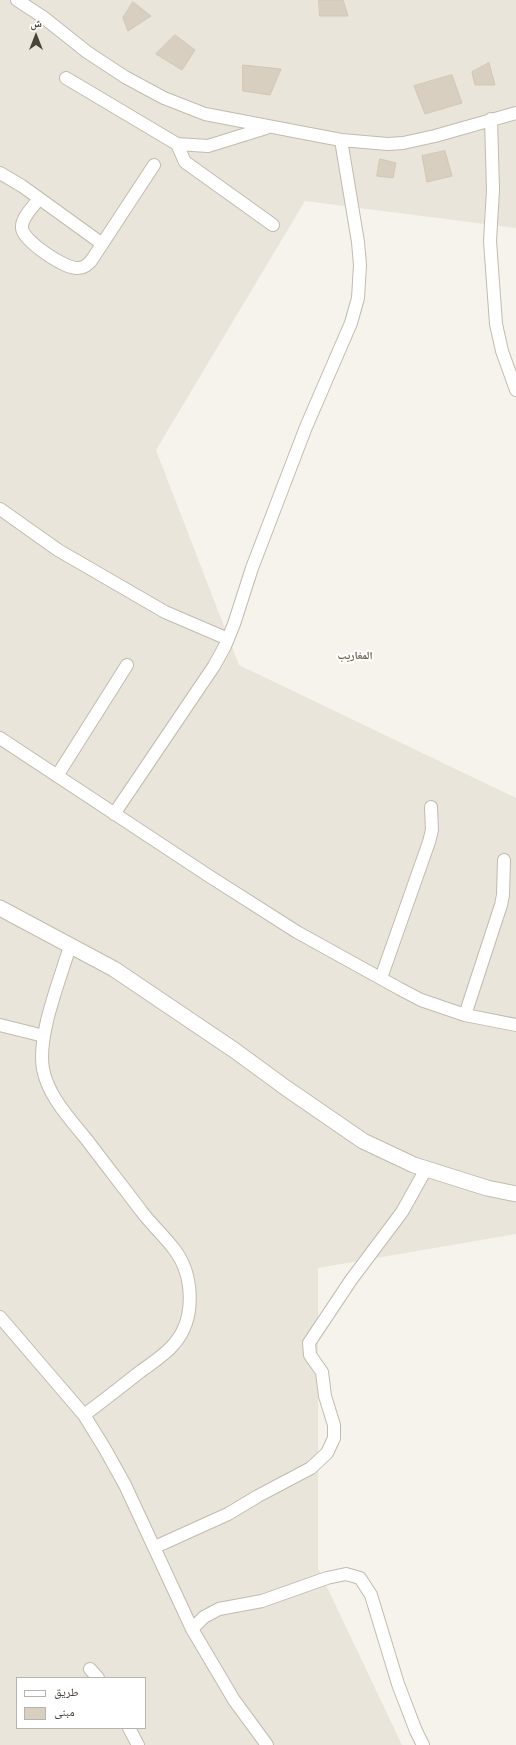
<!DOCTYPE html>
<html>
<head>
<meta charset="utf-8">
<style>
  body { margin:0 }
  #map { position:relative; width:516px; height:1745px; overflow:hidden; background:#f6f3ec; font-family:"Source Sans 3","Noto Naskh Arabic",sans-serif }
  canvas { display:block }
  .legend { position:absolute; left:16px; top:1677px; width:130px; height:52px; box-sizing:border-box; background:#fff; border:1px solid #b7b4b0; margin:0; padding:5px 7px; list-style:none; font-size:12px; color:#4b4439 }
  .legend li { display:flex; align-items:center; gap:8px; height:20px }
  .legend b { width:20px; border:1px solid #b7b4b0 }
  .north { position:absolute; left:16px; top:16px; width:40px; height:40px; -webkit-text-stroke:3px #fff; paint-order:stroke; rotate:0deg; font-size:11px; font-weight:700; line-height:16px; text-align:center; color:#4b4439 }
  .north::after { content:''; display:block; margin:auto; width:14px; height:18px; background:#4b4439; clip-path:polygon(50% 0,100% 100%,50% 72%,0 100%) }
</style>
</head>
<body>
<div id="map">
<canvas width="516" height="1745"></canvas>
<ul class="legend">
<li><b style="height:5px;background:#fff"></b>طريق</li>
<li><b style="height:11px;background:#d8cfc1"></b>مبنى</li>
</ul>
<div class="north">ش</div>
</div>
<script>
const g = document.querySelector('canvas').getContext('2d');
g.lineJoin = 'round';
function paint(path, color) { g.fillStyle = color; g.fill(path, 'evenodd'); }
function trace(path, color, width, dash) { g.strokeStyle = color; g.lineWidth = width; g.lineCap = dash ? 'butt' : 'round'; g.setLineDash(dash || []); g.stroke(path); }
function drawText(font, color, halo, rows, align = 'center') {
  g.font = font + ' "Source Sans 3","Noto Naskh Arabic",sans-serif'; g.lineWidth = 4; g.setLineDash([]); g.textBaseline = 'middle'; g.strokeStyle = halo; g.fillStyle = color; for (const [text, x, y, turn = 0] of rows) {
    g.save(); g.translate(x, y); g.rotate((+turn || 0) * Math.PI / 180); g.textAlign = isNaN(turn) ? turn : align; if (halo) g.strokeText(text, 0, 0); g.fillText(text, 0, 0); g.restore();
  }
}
const residential = new Path2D(`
  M0 0H516V228L305 201 156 450 239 665 516 798V1234L318 1268V1568L402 1745H0ZM17 1678H145V1728H17Z`);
const building = new Path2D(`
  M319 0H343L348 16H320Z
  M133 2 151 16 128 31 123 18Z
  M175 35 195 50 182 70 156 54Z
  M489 63 495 85H475L472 72Z
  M243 65 281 69 270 95 243 91Z
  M452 75 462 103 425 114 414 86Z
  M445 151 452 176 427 182 422 156Z
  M380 159 396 163 393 178 377 176Z`);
const minor = new Path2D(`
  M17 0 43 17 87 52 125 77 164 98 205 114 341 140 388 144 403 143 435 136 516 113
  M66 78 177 144 208 146 266 128
  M491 119 493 190 490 241 496 324 502 351 516 390
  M177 144 185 162 273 225
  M0 173 22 186 101 243
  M39 199C33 207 21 218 22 228 23 241 65 269 78 268 84 268 87 265 91 261L154 165
  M0 509 58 550 165 612 228 639
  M0 738 209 876 297 932 400 989 421 1000 465 1015 516 1025
  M57 776 127 665
  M114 814 214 666 225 646 234 624 252 568 306 427 351 323 358 298 360 265 358 242 341 140
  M70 946C60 980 37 1035 43 1069 48 1096 70 1119 87 1140 105 1164 124 1188 142 1212 152 1225 164 1236 174 1249 194 1275 196 1319 174 1344 165 1355 152 1363 141 1371 122 1386 103 1401 84 1415
  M381 978 429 842 432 830 431 807
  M465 1015 501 905 503 895 504 860
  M0 1025 44 1036
  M0 1317 84 1415 105 1449 125 1485 192 1629 234 1700 267 1745
  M155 1547 228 1514 258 1496 311 1468 327 1453 334 1438V1425L325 1396 322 1372 310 1355 309 1343 351 1280 402 1212 426 1169
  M192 1629 204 1617 219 1609 262 1601 327 1578 346 1574 360 1578 371 1595 398 1684 416 1731 423 1745
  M90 1669 98 1678
  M129 1728 138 1745`);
const tertiary = new Path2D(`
  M0 908 114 969 234 1050 286 1088 363 1141 414 1165 487 1188 516 1194`);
const neighbourhoodNames = [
  ["المغاريب",355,657]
];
paint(residential, '#eae5da');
paint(building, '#d8cfc1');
trace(building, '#d3c7b4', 1);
trace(minor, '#c2bbae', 14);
trace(tertiary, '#c2bbae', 17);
trace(minor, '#fff', 12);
trace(tertiary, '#fff', 15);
drawText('bold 11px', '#6e6250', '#fff', neighbourhoodNames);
</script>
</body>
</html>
